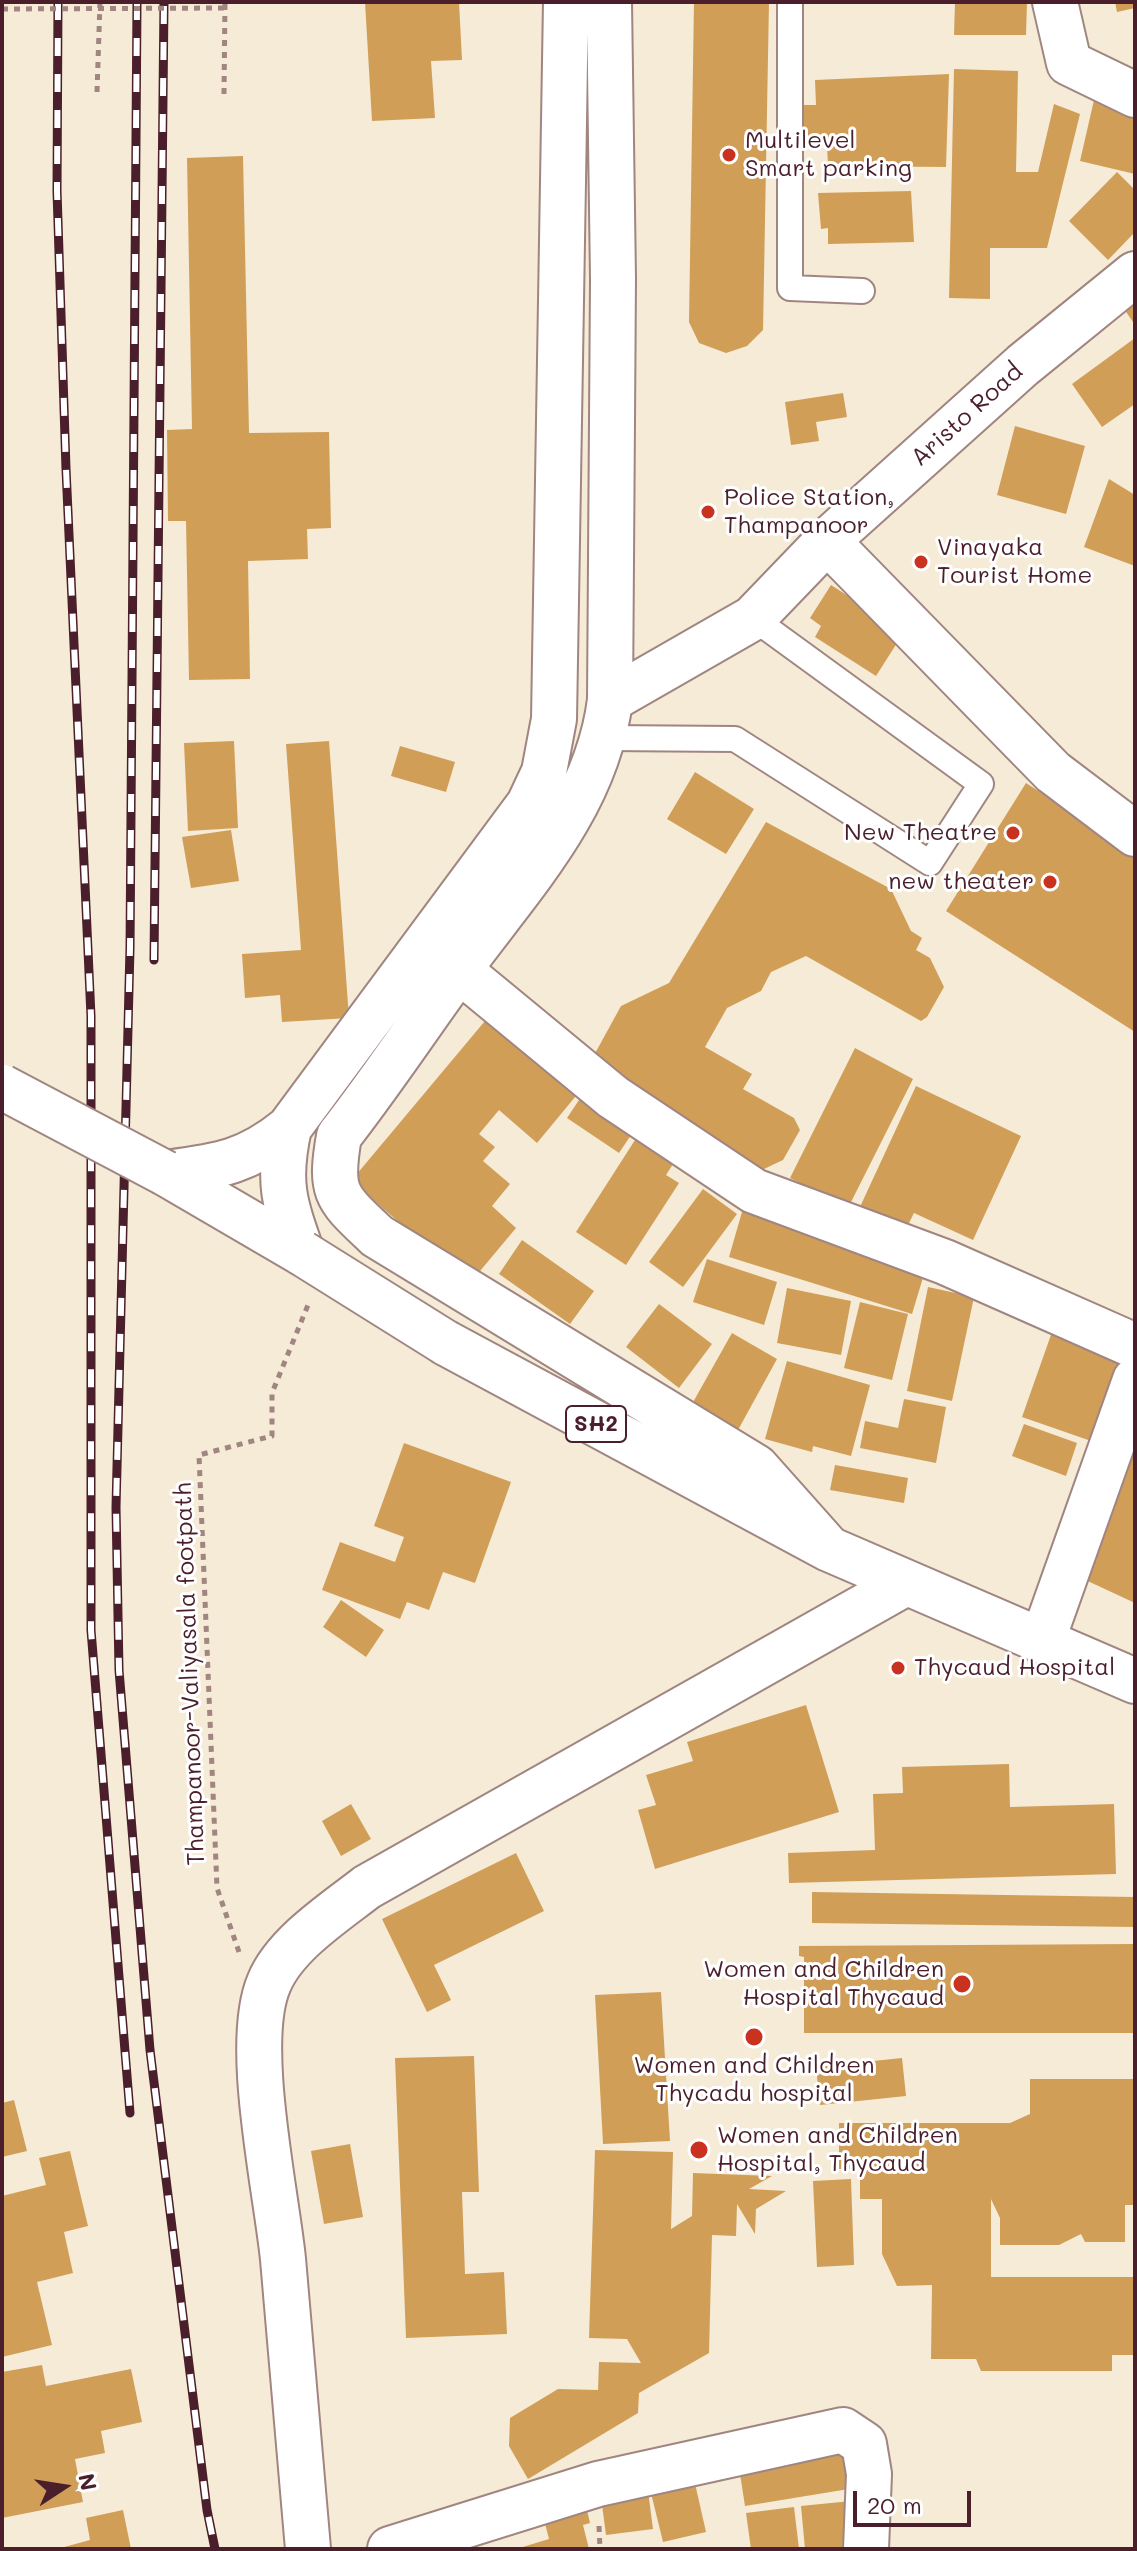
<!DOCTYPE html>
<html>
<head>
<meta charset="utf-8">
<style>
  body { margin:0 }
  #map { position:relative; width:1137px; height:2551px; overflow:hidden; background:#f5ebd7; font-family:Mali,sans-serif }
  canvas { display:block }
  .frame { position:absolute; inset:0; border:4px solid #4a1f2b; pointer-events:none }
  .north { position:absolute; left:24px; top:2447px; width:80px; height:80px; -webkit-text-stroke:6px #fff; paint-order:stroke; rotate:78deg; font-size:22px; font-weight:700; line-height:32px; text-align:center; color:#4a1f2b }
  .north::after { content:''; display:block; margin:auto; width:28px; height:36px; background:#4a1f2b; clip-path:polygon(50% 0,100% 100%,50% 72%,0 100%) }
  .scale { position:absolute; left:853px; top:2491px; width:118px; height:36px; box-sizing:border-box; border:4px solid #4a1f2b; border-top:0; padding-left:10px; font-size:24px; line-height:28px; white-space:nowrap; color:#4a1f2b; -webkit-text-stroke:6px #fff; paint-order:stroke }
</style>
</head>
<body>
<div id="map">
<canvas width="1137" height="2551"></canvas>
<div class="frame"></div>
<div class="north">N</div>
<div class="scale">20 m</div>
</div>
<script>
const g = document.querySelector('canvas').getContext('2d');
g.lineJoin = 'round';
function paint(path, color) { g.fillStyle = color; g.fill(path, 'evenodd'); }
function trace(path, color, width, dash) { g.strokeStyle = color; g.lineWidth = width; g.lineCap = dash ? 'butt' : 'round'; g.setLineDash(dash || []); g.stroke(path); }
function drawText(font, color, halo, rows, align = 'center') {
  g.font = font + ' Mali,sans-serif'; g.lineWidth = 6; g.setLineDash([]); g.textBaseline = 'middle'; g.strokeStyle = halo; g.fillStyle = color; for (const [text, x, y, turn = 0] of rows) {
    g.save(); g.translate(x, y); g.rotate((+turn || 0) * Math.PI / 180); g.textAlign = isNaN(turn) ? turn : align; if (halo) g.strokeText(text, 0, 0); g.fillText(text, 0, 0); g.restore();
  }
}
const building = new Path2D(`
  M365 2H459L462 60 431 61 435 118 372 121Z
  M694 2H769L763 330 747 346 726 353 699 343 689 322Z
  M955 2H1027L1026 35H954Z
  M1115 2H1135V8L1117 12Z
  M954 69 1018 71 1016 172H1038L1054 104 1080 114 1047 248H990V299L949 298Z
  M949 74 946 167 828 166 827 144H799L800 105H816L815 80Z
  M1094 100 1135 110V174L1080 161Z
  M243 156 249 433 329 432 331 528 307 529 308 559 248 561 250 679 189 680 186 521H168L167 430 192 429 187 158Z
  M1117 172 1135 190V232L1108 260 1069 221Z
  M911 191 914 242 828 244V228L821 229 818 193Z
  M1135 292V325L1120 303Z
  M1135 338V404L1102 427 1072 384Z
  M843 393 847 417 816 422 819 441 791 445 785 402Z
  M1015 426 1085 446 1066 514 997 495Z
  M1109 479 1135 495V566L1084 547Z
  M831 585 904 632 876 676 815 637 821 626 810 618Z
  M234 741 238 828 188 831 184 743Z
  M329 741 349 1018 282 1022 280 995 245 998 242 954 301 950 286 744Z
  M400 746 455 762 446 792 391 776Z
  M695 772 754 809 726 854 667 819Z
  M1026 783 1135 853V1032L946 911Z
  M766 822 891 889 911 931 922 938 916 950 930 958 944 987 927 1017 921 1021 806 956 771 972 761 991 727 1008 705 1047 752 1074 743 1089 794 1118 800 1130 783 1160 745 1178 732 1149 587 1068 621 1006 669 983Z
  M231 830 239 881 191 888 182 837Z
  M495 1009 585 1085 537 1143 499 1110 479 1134 495 1147 483 1161 510 1184 492 1206 516 1228 470 1283 351 1181Z
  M855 1048 913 1079 848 1208 790 1178Z
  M916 1086 1021 1136 973 1240 914 1213 905 1231 859 1209Z
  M587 1088 639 1123 619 1153 567 1118Z
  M644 1126 682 1150 666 1175 679 1183 626 1265 576 1232Z
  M703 1189 737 1214 683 1287 649 1262Z
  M744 1205 928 1261 912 1314 729 1257Z
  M522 1240 594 1291 570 1324 499 1274Z
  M707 1259 777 1282 764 1325 693 1302Z
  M928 1287 974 1297 952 1401 907 1391Z
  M787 1288 851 1301 841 1355 777 1343Z
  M860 1302 908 1314 892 1380 844 1368Z
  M659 1304 712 1344 679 1388 626 1347Z
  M1052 1332 1123 1357 1094 1442 1022 1417Z
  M732 1333 777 1359 738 1430 692 1404Z
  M787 1361 870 1385 851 1456 813 1446 812 1452 765 1439Z
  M904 1399 946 1407 936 1463 860 1448 865 1421 898 1428Z
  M1024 1424 1077 1443 1066 1476 1012 1456Z
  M404 1443 511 1482 475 1583 443 1572 429 1610 407 1602 400 1619 322 1590 340 1542 395 1562 404 1537 374 1526Z
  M1135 1446V1603L1079 1577Z
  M835 1465 908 1478 904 1503 830 1490Z
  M341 1600 384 1630 366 1657 323 1627Z
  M806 1705 839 1812 655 1869 638 1810 656 1805 646 1775 693 1761 687 1742Z
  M1009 1764 1010 1807 1114 1804 1116 1874 789 1883 788 1853 875 1850 873 1794 903 1793 902 1767Z
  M351 1804 371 1839 341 1856 322 1821Z
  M516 1853 544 1911 434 1965 451 2000 427 2012 382 1919Z
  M812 1892 1135 1897V1927L812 1923Z
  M1135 1944V2033H804V1957L799 1956V1946Z
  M661 1992 670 2141 603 2144 595 1995Z
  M474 2056 479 2192H462L465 2274 504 2272 507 2334 406 2338 395 2058Z
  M902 2058 906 2096 820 2105 816 2067Z
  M1030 2079H1135V2205H1125V2242H1085L1081 2234 1059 2245H1000V2218L991 2199V2277H1135V2355H1112V2371H981L976 2359H931L932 2285 897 2286 882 2254V2199H860V2169H839V2123H1010L1030 2114Z
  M14 2100 27 2151 2 2157V2103Z
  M350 2144 363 2217 324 2224 311 2151Z
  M595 2150 673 2152 671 2229 692 2216 693 2173 772 2176 749 2189 786 2191 756 2209 755 2234 737 2204 736 2236 712 2235 709 2353 639 2393 638 2413 528 2479 509 2446 510 2418 558 2389 598 2390 599 2362 641 2363 627 2339 589 2338Z
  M70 2151 88 2226 64 2232 73 2273 37 2282 52 2345 2 2357V2196L46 2185 39 2158Z
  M851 2179 854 2265 817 2267 813 2181Z
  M42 2365 46 2386 131 2369 142 2422 101 2431 105 2453 75 2459 83 2502 2 2518V2372Z
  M853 2442 861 2487 745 2506 738 2461Z
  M694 2479 706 2532 663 2542 650 2489Z
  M648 2491 653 2529 606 2535 601 2497Z
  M583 2493 590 2523 583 2525 589 2549H516L549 2539 540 2504Z
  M851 2501 855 2549H805L801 2506Z
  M794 2507 799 2549H751L746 2513Z
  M123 2510 131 2549H57L90 2540 86 2518Z`);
const path = new Path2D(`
  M97 92 100 2
  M224 94 225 2
  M239 1952 217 1888 199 1455 272 1436V1393L308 1305
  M599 2526 600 2549`);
const service = new Path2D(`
  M790 2V288L862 291
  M605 738 735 739 930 863 981 784 753 618`);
const minor = new Path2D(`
  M1055 2 1069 63 1135 95
  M827 541 1053 772 1135 834
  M610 700 753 618 827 541 1023 365 1135 274
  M459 970 613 1097 754 1191 945 1262 1135 1346
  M1043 1639 1135 1380
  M308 2549C299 2452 292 2356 283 2259 276 2190 243 2043 269 1983 285 1944 335 1912 367 1887L906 1583
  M390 2549 598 2484 843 2430 864 2444 869 2474 866 2549`);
const primary = new Path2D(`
  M609 2 613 279 610 700C597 806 522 884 461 967 420 1023 382 1081 339 1136 329 1194 336 1197 377 1236L756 1467 829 1549
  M289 1128C277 1182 284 1202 302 1253
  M165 1173C218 1166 246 1163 289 1128L529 804 544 772 554 719 566 2
  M165 1173 302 1253
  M446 1343 829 1549 1135 1681`);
const rail = new Path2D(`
  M58 2 57 191 66 469 91 1016V1630L130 2113
  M137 2 130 948 116 1507 119 1670 150 2050 207 2510 215 2549
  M154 960 164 2`);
const pathBridge = new Path2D(`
  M2 9 226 8`);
const primaryBridge = new Path2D(`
  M2 1087 165 1173
  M302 1253 446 1343`);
const markers = [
  [729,155,8,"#c8321e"],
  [708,512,8,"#c8321e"],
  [921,562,8,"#c8321e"],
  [1013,833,8,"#c8321e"],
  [1050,882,8,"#c8321e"],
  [898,1668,8,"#c8321e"],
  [962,1984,10,"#c8321e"],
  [754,2037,10,"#c8321e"],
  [699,2150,10,"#c8321e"]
];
const shields = [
  [596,1424,60]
];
const shieldNames = [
  ["SH2",596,1424]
];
const poiNames = [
  ["Multilevel",745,141],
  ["Smart parking",745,169],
  ["Police Station,",724,498],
  ["Thampanoor",724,526],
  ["Vinayaka",937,548],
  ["Tourist Home",937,576],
  ["New Theatre",997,833,"right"],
  ["new theater",1034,882,"right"],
  ["Thycaud Hospital",914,1668],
  ["Women and Children",944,1970,"right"],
  ["Hospital Thycaud",944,1998,"right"],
  ["Women and Children",754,2066,"center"],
  ["Thycadu hospital",754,2094,"center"],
  ["Women and Children",717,2136],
  ["Hospital, Thycaud",717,2164]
];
const streetNames = [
  ["Aristo Road",967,415,-42],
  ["Thampanoor-Valiyasala footpath",190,1674,-92]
];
paint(building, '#d19e58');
trace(service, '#a08581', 28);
trace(minor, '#a08581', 48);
trace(primary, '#a08581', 48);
trace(path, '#a08581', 5, [6, 6]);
trace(service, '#fff', 24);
trace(minor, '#fff', 44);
trace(primary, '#fff', 44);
trace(rail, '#4a1f2b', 9);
trace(rail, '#fff', 6, [18]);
trace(primaryBridge, '#a08581', 48, []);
trace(pathBridge, '#a08581', 5, [6, 6]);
trace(primaryBridge, '#fff', 44);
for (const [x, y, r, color] of markers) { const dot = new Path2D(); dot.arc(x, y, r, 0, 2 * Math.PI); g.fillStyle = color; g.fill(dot); trace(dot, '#fff', 3); }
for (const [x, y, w] of shields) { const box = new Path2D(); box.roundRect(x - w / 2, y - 18, w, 36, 6); g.fillStyle = '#fff'; g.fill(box); trace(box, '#4a1f2b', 2); }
drawText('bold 22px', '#4a1f2b', null, shieldNames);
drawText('24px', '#4a1f2b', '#fff', poiNames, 'left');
drawText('24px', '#4a1f2b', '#fff', streetNames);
</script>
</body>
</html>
